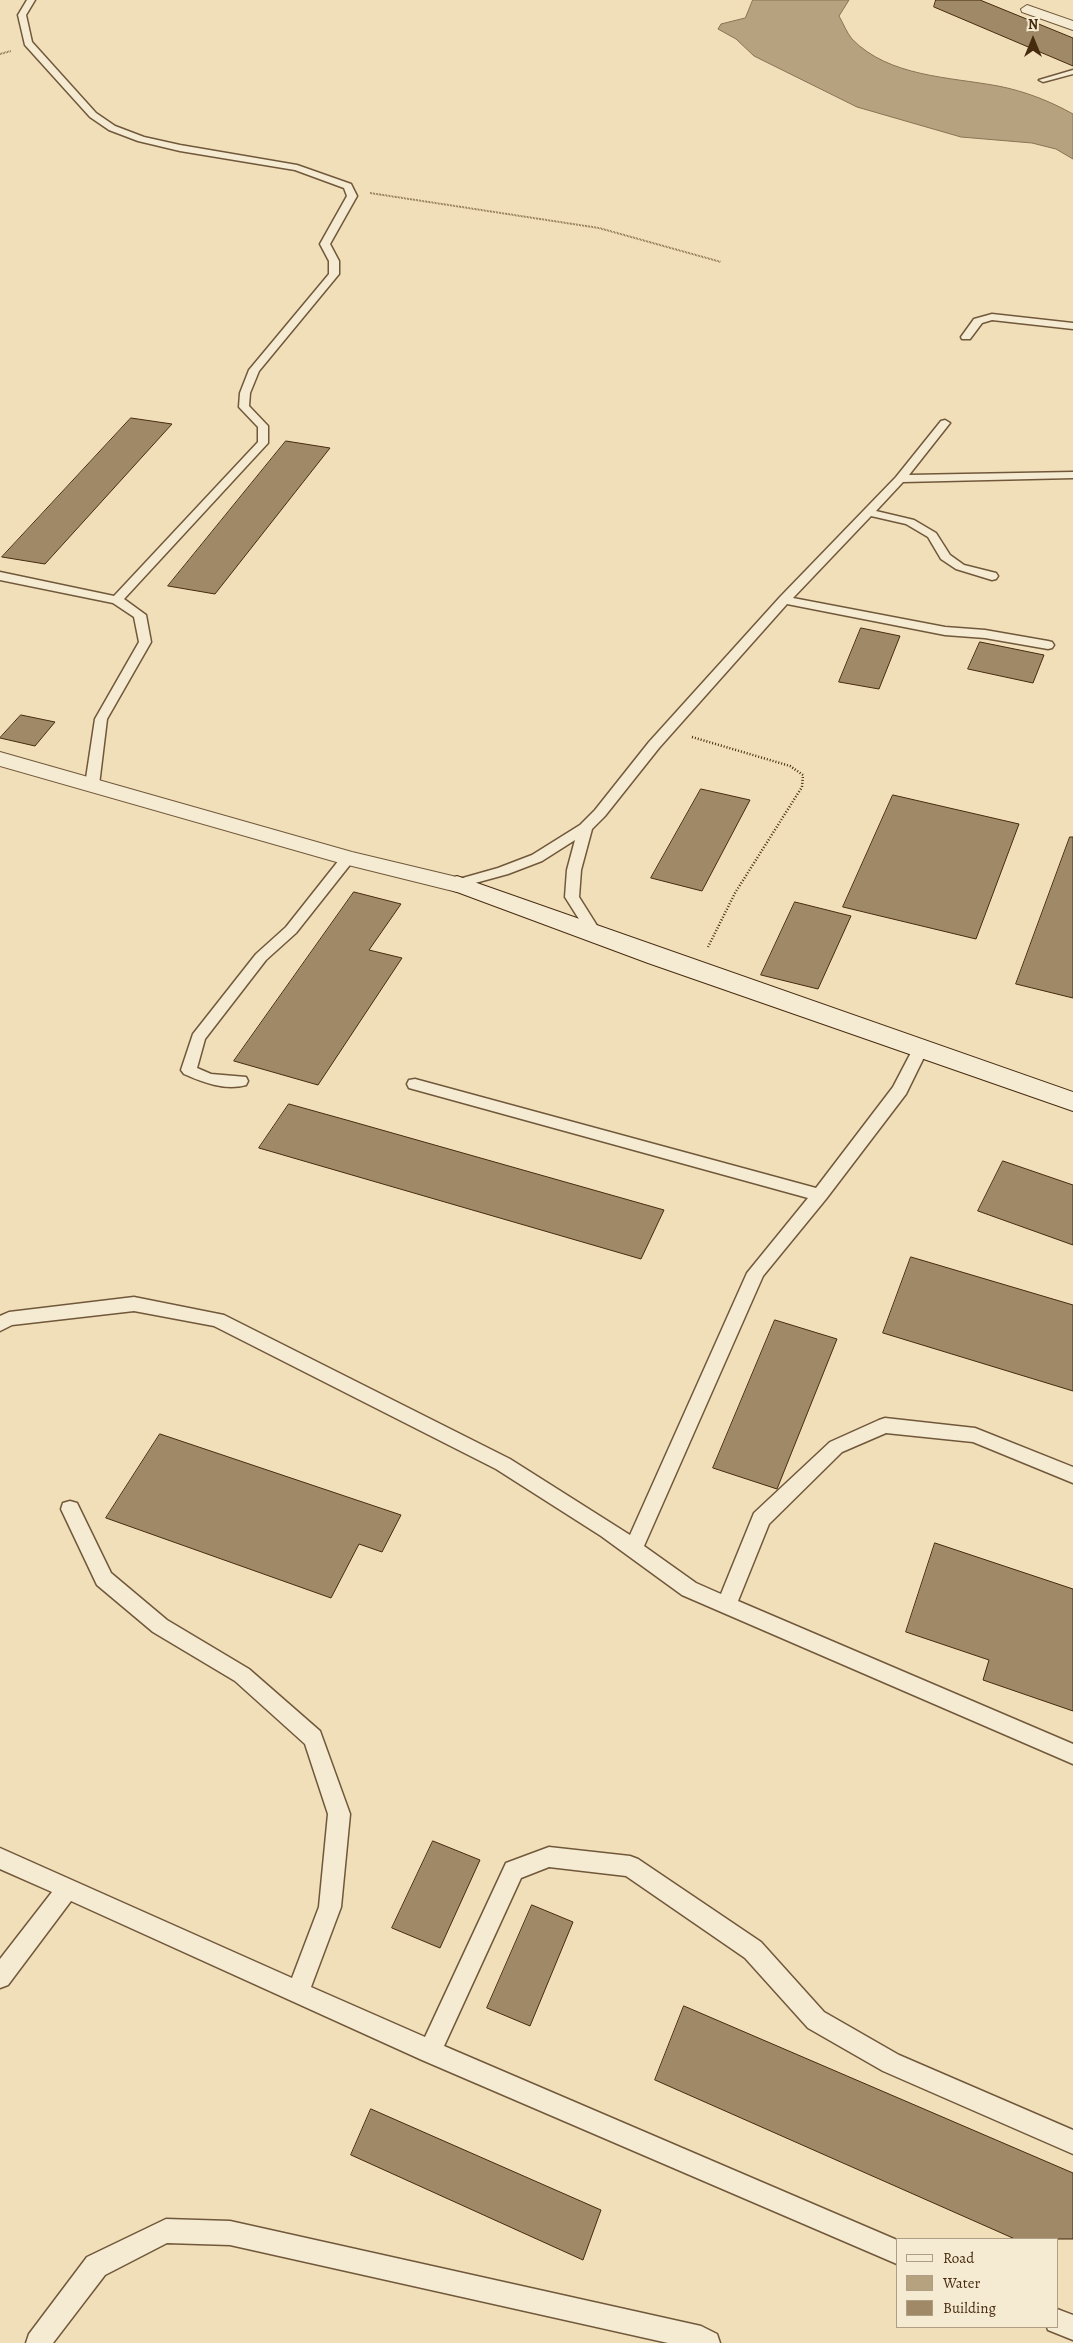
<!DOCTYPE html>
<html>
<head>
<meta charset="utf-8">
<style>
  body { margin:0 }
  #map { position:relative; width:1073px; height:2343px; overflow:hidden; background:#f0dfb9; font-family:Alegreya,serif }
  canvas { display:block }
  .legend { position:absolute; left:896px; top:2238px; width:162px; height:90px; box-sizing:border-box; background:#f5ead2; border:1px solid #af9e84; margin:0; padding:6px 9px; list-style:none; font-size:15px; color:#472b0f }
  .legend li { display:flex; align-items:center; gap:10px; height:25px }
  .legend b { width:25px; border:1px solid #af9e84 }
  .north { position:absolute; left:1008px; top:15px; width:50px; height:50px; -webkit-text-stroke:4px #f5ead2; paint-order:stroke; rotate:0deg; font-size:14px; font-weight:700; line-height:20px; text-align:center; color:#472b0f }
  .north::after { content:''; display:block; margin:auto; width:18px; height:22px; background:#472b0f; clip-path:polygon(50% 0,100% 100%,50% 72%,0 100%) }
</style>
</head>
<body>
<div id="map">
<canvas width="1073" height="2343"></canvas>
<ul class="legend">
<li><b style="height:6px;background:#f5ead2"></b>Road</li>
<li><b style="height:14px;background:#b7a27f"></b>Water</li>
<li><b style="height:14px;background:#9f8967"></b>Building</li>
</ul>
<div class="north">N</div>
</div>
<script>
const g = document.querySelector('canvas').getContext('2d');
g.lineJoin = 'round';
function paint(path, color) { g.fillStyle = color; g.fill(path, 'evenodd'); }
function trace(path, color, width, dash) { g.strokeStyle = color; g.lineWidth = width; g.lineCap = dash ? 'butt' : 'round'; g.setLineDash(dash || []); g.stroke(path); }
const water = new Path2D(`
  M753 0H849L839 16C843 23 847 33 852 39 889 77 950 77 998 86 1024 91 1050 101 1073 114V159L1056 149 1032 143 961 137 857 107 754 56 736 39 718 29 721 24 745 18Z`);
const building = new Path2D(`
  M936 0H980L1073 38V66L934 7Z
  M131 418 172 424 45 564 2 557Z
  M286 441 330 448 215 594 168 586Z
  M861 628 900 636 879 689 839 682Z
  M980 642 1044 655 1033 683 968 669Z
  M21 715 55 722 35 746 0 738Z
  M701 789 750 800 702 891 651 878Z
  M893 795 1019 824 976 939 843 907Z
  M1070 837H1073V998L1016 984Z
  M354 892 401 904 369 950 402 958 318 1085 234 1061Z
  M795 902 851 916 818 989 761 975Z
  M289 1104 350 1121 664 1210 641 1259 259 1148Z
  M1003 1161 1073 1185V1245L978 1211Z
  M911 1257 1073 1305V1391L883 1333Z
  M775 1320 837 1339 777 1489 713 1468Z
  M160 1434 401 1515 382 1552 359 1544 331 1598 106 1518Z
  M935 1543 1073 1589V1711L983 1680 989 1660 906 1632Z
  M433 1841 480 1860 440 1948 392 1928Z
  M532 1905 573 1922 530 2026 487 2008Z
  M684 2006 1073 2173V2239H1015L655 2080Z
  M371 2109 601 2210 583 2260 351 2155Z`);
const pathFar1 = new Path2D(`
  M0 54 11 51
  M370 193 599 228 721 262`);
const path = new Path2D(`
  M692 737 790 766 803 775 802 787 735 893 708 947`);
const lane = new Path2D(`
  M27 0H35L26 15 32 42 96 113 115 126 144 137 180 145 297 165 351 184 357 196 330 244 339 261V274L259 371 250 393 249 406 268 426V443L124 599 146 615 151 642 107 719 99 785 92 789 85 785 95 719 139 642 134 617 113 603 0 580V572L114 596 258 442V427L239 407 240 393 249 370 329 274V261L320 244 347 196 344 188 295 170 180 151 138 141 109 130 90 117 25 45 18 15Z
  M1073 70V74L1043 82 1039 80Z
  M992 314 1073 323V329L992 320 982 323 970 339H962L961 337 974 319Z
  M945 420 950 423 909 475 1073 472V478L903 482 876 511 914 520 936 533 950 555 964 565 996 573 998 576 996 579 992 580 956 569 941 559 928 537 906 524 871 516 793 598 945 627 985 630 1048 641 1052 642 1054 645 1052 648 1048 649 985 638 945 635 787 604 659 748 605 816 592 829 581 870 579 897 601 932 599 935H589L565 897 567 870 575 840 542 861 508 874 457 888 452 887 450 884 452 881 498 868 532 855 580 825 595 810 649 742 780 597 896 477 941 421Z
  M348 854 353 855 355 858 353 861 296 933 266 960 205 1039 197 1068 211 1074 246 1077 248 1081 246 1085C225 1091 202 1082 184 1074L181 1070 193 1034 256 954 286 927 343 855Z
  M921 1042 926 1043 929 1047 906 1094 826 1199 763 1276 644 1546 696 1583 721 1594 754 1513 830 1442 879 1420 885 1418 975 1428 1073 1467V1483L973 1442 886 1433 842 1452 769 1524 738 1601 1073 1744V1764L682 1595 601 1536 496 1469 214 1326 134 1311 12 1325 0 1331V1316L9 1312 134 1297 224 1315 510 1459 630 1535 747 1273 808 1198 409 1088 407 1084 409 1080 415 1079 816 1188 893 1087 916 1043Z
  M70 1501 77 1503 111 1573 167 1620 249 1669 320 1731 350 1814 341 1907 311 1987 425 2037 506 1863 549 1847 630 1856 638 1859 761 1942 824 2012 899 2055 1073 2130V2154L883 2071 808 2028 745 1958 626 1876 549 1867 521 1878 444 2046 897 2240V2264L422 2060 71 1901 8 1985 0 1988V1959L52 1892 0 1869V1848L292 1978 319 1907 328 1814 305 1744 235 1681 153 1632 97 1585 61 1509 63 1503Z
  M166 2219 230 2221 701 2326 717 2334 720 2343H668L230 2245 167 2243 105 2275 53 2343H26L29 2334 87 2257Z
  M1057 2309 1073 2315V2340L1048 2330 1047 2327H1057Z`);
const street = new Path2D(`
  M1027 5 1073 21V30L1022 12 1021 9Z
  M0 752 352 852 465 879 469 884 465 889 457 892 340 863 0 766Z`);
const secondary = new Path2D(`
  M457 876 1073 1092V1111L648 963 449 889 445 884 449 879Z`);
paint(water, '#b7a27f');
trace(water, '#8a7252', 1);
paint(building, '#9f8967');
trace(building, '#472b0f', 1);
trace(lane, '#71583a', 3);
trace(street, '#71583a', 2);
trace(secondary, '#472b0f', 2);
trace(pathFar1, '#472b0f', 2, [0.5, 1]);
trace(path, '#472b0f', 2.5, [1, 2]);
paint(lane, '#f5ead2');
paint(street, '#f5ead2');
paint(secondary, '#f5ead2');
</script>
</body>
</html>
